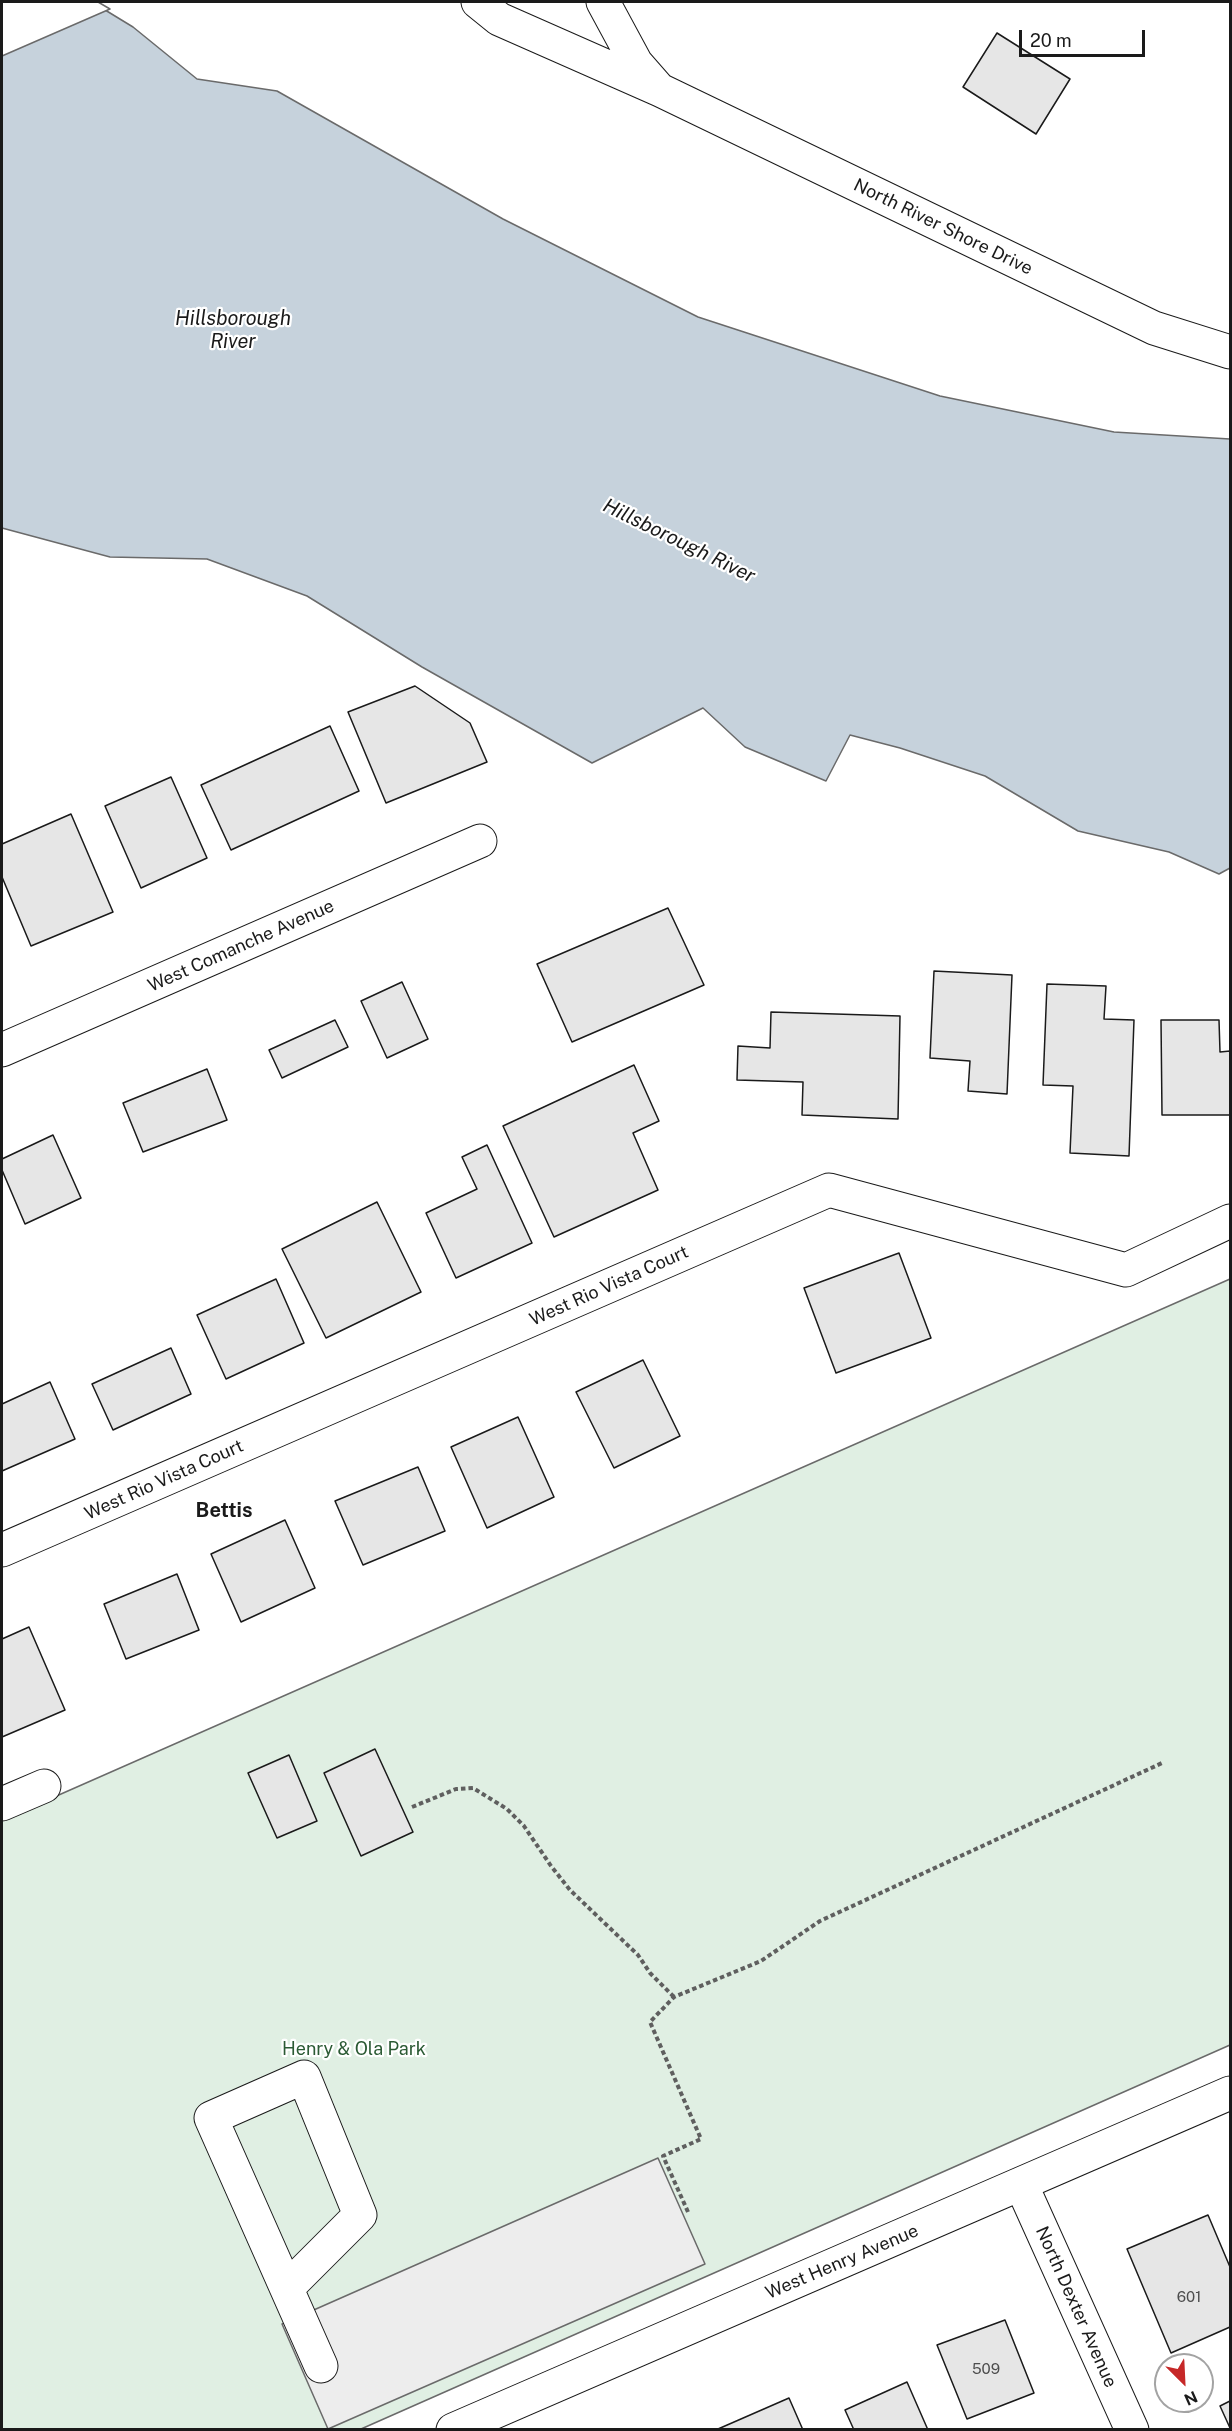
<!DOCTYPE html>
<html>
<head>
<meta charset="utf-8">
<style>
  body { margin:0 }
  #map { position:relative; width:1232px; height:2431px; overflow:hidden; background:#fff; font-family:"Public Sans",sans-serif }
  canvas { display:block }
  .frame { position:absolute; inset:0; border:3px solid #1a1a1a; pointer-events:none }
  .north { position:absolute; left:1154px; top:2353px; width:60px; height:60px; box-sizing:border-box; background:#fff; border:2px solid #a3a3a3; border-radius:50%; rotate:156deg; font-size:16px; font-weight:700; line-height:24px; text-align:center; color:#1a1a1a }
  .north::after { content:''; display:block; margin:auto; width:21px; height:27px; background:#c62828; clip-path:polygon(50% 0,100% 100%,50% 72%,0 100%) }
  .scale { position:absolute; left:1019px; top:30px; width:126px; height:27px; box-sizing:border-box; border:3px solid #1a1a1a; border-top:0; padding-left:8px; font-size:18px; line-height:21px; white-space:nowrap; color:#1a1a1a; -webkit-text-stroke:4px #fff; paint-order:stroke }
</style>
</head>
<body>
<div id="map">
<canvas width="1232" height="2431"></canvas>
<div class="frame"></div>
<div class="north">N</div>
<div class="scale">20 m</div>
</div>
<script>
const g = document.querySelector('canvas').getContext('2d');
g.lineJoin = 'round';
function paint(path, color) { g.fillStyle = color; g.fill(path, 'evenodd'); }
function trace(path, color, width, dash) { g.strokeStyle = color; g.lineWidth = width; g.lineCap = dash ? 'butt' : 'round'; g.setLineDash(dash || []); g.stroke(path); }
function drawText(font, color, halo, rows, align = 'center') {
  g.font = font + ' "Public Sans",sans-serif'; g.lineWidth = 4.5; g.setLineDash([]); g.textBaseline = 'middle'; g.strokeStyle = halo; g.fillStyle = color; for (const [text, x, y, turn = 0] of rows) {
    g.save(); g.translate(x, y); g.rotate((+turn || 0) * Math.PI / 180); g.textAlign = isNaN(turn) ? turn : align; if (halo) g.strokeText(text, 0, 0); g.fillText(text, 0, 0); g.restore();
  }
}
const green = new Path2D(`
  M1230 1279V2045L361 2429H2V1820Z`);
const parking = new Path2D(`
  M658 2158 705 2264 328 2429 282 2324Z`);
const water = new Path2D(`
  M2 2H92L133 27 197 79 277 91 503 219 698 317 940 396 1114 432 1230 439V868L1219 874 1169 852 1078 831 985 776 900 748 850 735 826 781 745 747 703 708 592 763 422 667 307 596 207 559 110 557 2 528Z`);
const pier = new Path2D(`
  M2 2H98L110 9 2 56Z`);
const building = new Path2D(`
  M997 33 1070 79 1036 134 963 87Z
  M415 686 470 723 487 762 386 803 348 712Z
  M330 726 359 791 231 850 201 785Z
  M171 777 207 858 141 888 105 806Z
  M71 814 113 912 31 946 2 877V844Z
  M668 908 704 985 572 1042 537 964Z
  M934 971 1012 975 1007 1094 968 1091 970 1061 930 1058Z
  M402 982 428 1039 387 1058 361 1001Z
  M1047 984 1106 986 1104 1019 1134 1020 1129 1156 1070 1153 1073 1086 1043 1085Z
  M771 1012 900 1016 898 1119 802 1115 803 1082 737 1080 738 1046 770 1048Z
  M335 1020 348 1047 282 1078 269 1050Z
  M1161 1020H1219L1220 1052 1230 1051V1115H1162Z
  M634 1065 659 1121 633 1133 658 1190 554 1237 503 1126Z
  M207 1069 227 1120 143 1152 123 1103Z
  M53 1135 81 1198 25 1224 2 1170V1159Z
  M487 1145 532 1243 456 1278 426 1213 477 1189 462 1157Z
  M377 1202 421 1292 326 1338 282 1249Z
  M899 1253 931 1338 836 1373 804 1288Z
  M276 1279 304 1343 226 1379 197 1315Z
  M171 1348 191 1394 113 1430 92 1384Z
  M643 1360 680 1436 614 1468 576 1392Z
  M50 1382 75 1439 2 1471V1404Z
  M518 1417 554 1497 487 1528 451 1447Z
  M418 1467 445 1531 363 1565 335 1501Z
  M285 1520 315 1588 241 1622 211 1554Z
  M177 1574 199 1630 126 1659 104 1604Z
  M29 1627 65 1710 2 1737V1639Z
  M375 1749 413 1832 361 1856 324 1773Z
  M289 1755 317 1821 277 1838 248 1773Z
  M1208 2215 1230 2267V2327L1171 2353 1127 2249Z
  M1005 2320 1034 2393 967 2419 937 2345Z
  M907 2382 928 2430H854L845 2410Z
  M789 2398 803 2430H718V2429Z
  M1230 2401V2428L1220 2406Z`);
const path = new Path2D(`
  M412 1807 456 1789 473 1788 507 1809 524 1826 551 1866 570 1890 638 1955 650 1973 674 1997
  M688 2212 663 2156 701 2139 650 2022 674 1997 761 1961 820 1921 1162 1763`);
const minor = new Path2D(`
  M478 2 499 19 660 90 1154 328 1230 352
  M603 2 636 63 657 87
  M2 1050 480 841
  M2 1550 829 1190 1126 1270 1230 1221
  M2 1804 44 1786
  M1021 2184 1132 2430
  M287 2288 360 2215 304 2077 211 2118 321 2366
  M453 2430 1230 2093`);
const numberNames = [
  ["601",1189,2297],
  ["509",986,2369]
];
const streetNames = [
  ["North River Shore Drive",943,227,26],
  ["West Comanche Avenue",241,946,-24],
  ["West Rio Vista Court",609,1286,-24],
  ["West Rio Vista Court",164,1480,-24],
  ["West Henry Avenue",842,2262,-23],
  ["North Dexter Avenue",1076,2307,66]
];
const parkNames = [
  ["Henry & Ola Park",354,2049]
];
const waterNames = [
  ["Hillsborough",233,319],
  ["River",233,342],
  ["Hillsborough River",679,541,26]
];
const neighbourhoodNames = [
  ["Bettis",224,1511]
];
paint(green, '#e0efe3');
trace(green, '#6a6a6a', 1.5);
paint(parking, '#ededed');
trace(parking, '#6a6a6a', 1.5);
paint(water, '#c6d2dc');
trace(water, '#6a6a6a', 1.5);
paint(pier, '#fff');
trace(pier, '#6a6a6a', 1.5);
paint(building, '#e6e6e6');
trace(building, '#1a1a1a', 1.5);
trace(minor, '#1a1a1a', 35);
trace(path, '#5f5f5f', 4, [4.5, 3]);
trace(minor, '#fff', 33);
drawText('15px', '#4d4d4d', null, numberNames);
drawText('18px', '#1a1a1a', '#fff', streetNames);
drawText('18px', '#2b5a34', '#fff', parkNames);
drawText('italic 20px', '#1a1a1a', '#fff', waterNames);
drawText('bold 20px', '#1a1a1a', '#fff', neighbourhoodNames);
</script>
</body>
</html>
